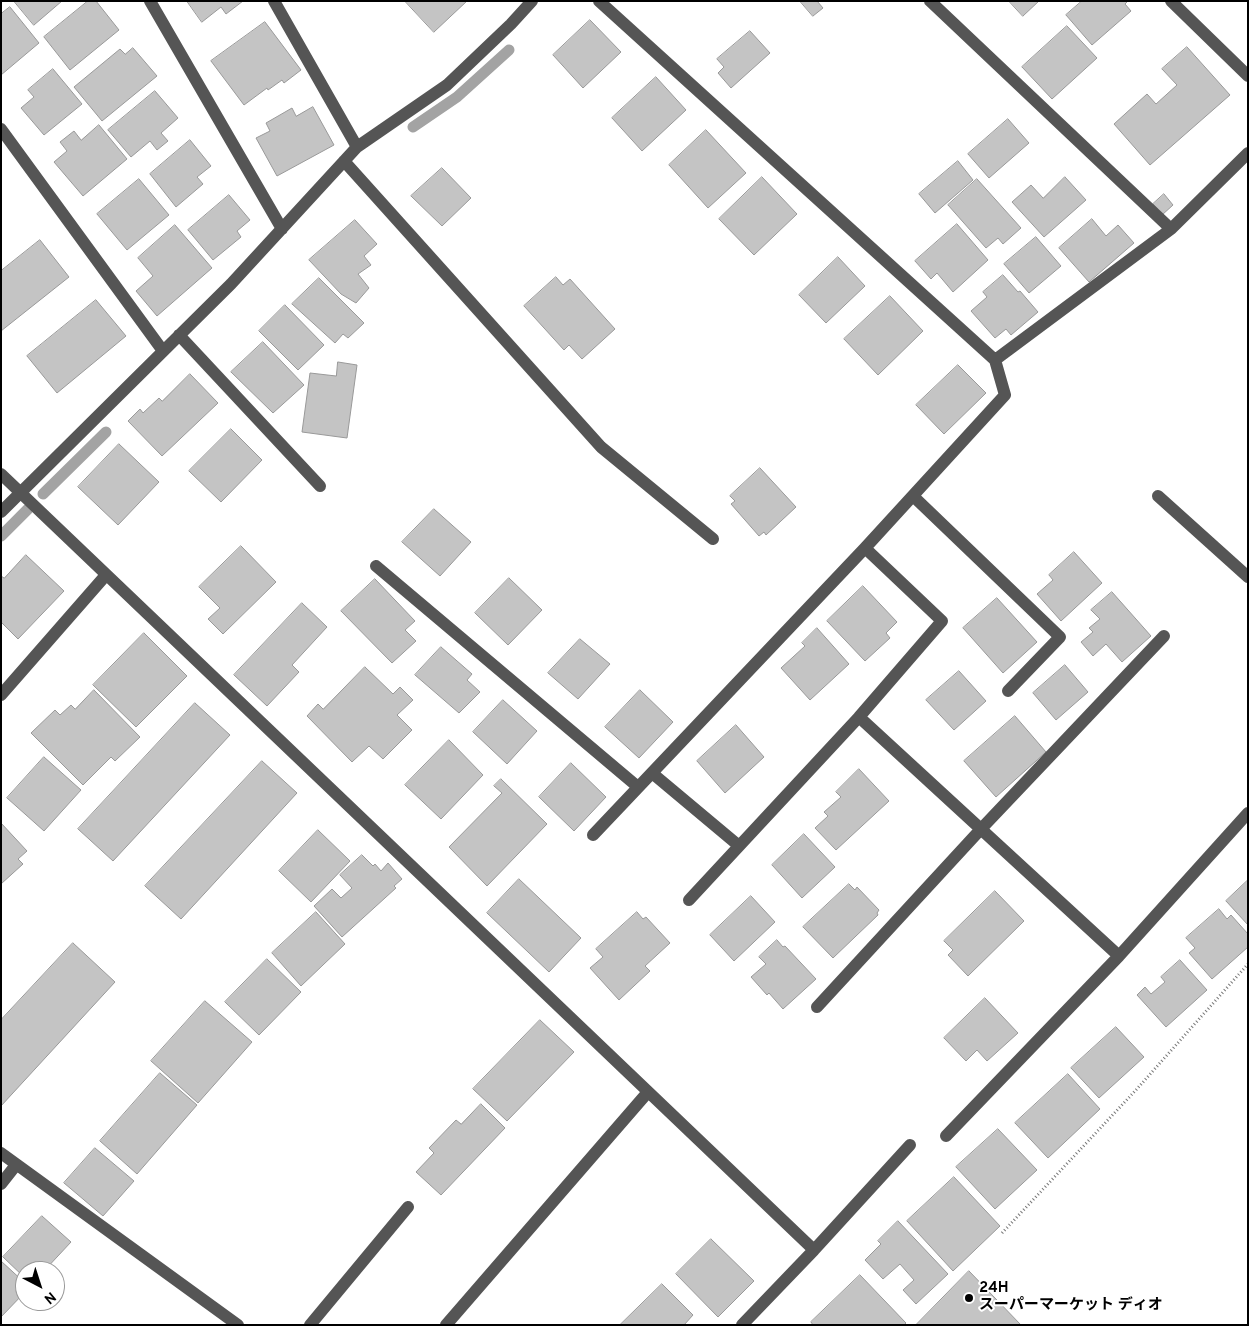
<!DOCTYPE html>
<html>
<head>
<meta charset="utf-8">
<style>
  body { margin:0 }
  #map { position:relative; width:1249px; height:1326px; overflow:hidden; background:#fff; font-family:Overpass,sans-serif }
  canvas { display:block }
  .frame { position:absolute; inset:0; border:2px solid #000; pointer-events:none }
  .north { position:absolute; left:15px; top:1261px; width:50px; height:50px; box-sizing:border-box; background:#fff; border:1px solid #999; border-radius:50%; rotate:140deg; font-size:14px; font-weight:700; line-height:20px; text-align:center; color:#000 }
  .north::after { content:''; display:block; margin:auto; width:18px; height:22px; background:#000; clip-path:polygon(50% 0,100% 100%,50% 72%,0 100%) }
</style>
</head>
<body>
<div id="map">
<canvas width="1249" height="1326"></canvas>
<div class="frame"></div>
<div class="north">N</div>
</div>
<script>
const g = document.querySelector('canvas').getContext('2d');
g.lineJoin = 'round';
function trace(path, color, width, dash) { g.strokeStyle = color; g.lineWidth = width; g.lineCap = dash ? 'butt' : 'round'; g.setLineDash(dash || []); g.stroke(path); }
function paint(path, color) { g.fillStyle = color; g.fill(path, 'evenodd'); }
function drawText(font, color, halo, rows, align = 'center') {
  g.font = font + ' Overpass,"Noto Sans JP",sans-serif'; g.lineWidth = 4; g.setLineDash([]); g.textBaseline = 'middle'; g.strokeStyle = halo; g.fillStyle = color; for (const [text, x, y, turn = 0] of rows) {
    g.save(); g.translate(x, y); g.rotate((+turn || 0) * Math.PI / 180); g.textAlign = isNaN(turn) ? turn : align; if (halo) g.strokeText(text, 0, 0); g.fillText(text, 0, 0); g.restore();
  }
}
const stream = new Path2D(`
  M413 127 457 97 509 50
  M43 494 106 432
  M1 536 28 509`);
const building = new Path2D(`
  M14 1H62L34 25Z
  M88 1H96L119 30 70 70 44 37Z
  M187 1H243L226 14 221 7 202 22Z
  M405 1H467L434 32Z
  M800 1H817L823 8 813 16Z
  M1009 1H1039L1023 16Z
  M1082 1H1128L1125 4 1131 11 1092 45 1066 15Z
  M10 7 39 43 1 75V14Z
  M590 20 621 52 583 88 553 55Z
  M265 22 301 70 284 83 282 80 268 90 267 88 244 105 211 61Z
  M1067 26 1097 58 1052 99 1022 67Z
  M750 31 770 53 731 88 718 73 724 67 717 59Z
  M1187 47 1230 95 1150 165 1114 124 1147 94 1156 104 1177 85 1162 69Z
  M133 48 157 76 102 121 74 87 120 49 125 54Z
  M53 69 82 104 44 135 21 108 34 97 28 90Z
  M656 77 686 110 642 151 612 118Z
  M155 91 178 118 161 133 168 141 157 150 150 141 131 157 108 130Z
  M313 107 334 145 277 176 256 138 270 131 266 123 292 108 296 116Z
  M1008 119 1029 143 989 178 968 154Z
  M99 125 127 159 83 196 54 162 67 151 60 142 74 131 81 140Z
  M706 130 746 173 708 208 669 165Z
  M190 140 211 166 197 177 203 184 176 207 150 174Z
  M958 161 973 180 935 213 919 194Z
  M442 168 471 198 442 226 411 196Z
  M762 177 797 214 754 255 719 219Z
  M1065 177 1086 200 1044 237 1012 202 1031 185 1043 198Z
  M139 179 169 215 127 250 97 214Z
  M977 179 1021 228 1003 244 998 238 986 248 948 205Z
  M1164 194 1173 205 1162 215 1153 204Z
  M229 195 250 220 237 231 241 237 213 260 188 230Z
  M1092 219 1106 236 1118 225 1134 243 1089 282 1059 248Z
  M355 220 377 244 364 256 371 265 358 274 369 288 356 303 341 294 309 260Z
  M957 224 988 260 953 292 937 273 931 279 915 261Z
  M175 225 212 268 157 316 136 291 153 276 138 258Z
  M1036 237 1061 266 1029 293 1004 264Z
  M40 240 69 277 1 331V271Z
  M838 257 865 286 826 323 799 295Z
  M1003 275 1018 292 1020 291 1038 312 1011 335 1006 329 995 338 971 311 987 297 983 292Z
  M556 277 563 285 570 279 615 329 582 359 569 345 564 350 524 306Z
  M319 278 364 323 348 338 343 334 335 343 292 304Z
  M890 296 923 331 878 375 844 339Z
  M96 300 126 336 57 393 27 356Z
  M285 305 324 345 298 370 259 331Z
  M263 342 304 385 273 413 231 372Z
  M338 362 357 365 347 438 302 432 310 373 336 376Z
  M958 365 986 393 944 434 916 405Z
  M190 374 218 403 162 456 128 421 140 409 143 413 159 398 162 401Z
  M231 429 262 460 221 502 189 471Z
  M119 444 159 482 118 525 78 487Z
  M760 468 796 507 766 535 764 532 759 536 731 504 735 501 730 496Z
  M434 509 471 542 440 576 402 542Z
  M241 546 276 582 223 634 208 619 220 608 199 587Z
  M1074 552 1102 583 1061 621 1037 594 1053 580 1049 575Z
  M26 555 64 591 18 639 1 622V576L4 578Z
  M509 578 542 610 508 645 475 613Z
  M375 579 415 621 405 630 416 641 392 663 341 611Z
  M863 586 897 622 886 633 890 638 865 661 827 621Z
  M1112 592 1151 636 1122 662 1106 644 1093 656 1081 642 1093 632 1089 628 1100 619 1091 610Z
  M997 598 1037 642 1003 673 963 628Z
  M302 603 327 627 292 665 299 672 267 706 234 675Z
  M817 628 849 664 810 700 781 668 805 646 802 643Z
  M144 633 187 676 136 727 93 685Z
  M580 639 610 664 578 699 548 673Z
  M441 647 472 674 467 680 480 692 459 713 415 675Z
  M1065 665 1088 692 1056 720 1033 693Z
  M365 667 393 694 400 687 413 700 397 715 412 730 383 759 369 746 352 762 307 716 318 704 323 709Z
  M959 671 986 701 954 730 926 700Z
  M94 690 140 737 115 761 111 757 83 785 31 733 55 710 60 715 71 705 75 709Z
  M640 690 673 722 639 758 605 727Z
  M503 700 537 731 507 764 473 732Z
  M195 703 230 735 113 861 78 829Z
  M1015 716 1046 752 996 797 964 761Z
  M736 725 764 757 725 793 697 761Z
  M449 740 483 775 441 819 405 785Z
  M44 757 81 790 44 831 7 798Z
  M262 761 297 793 181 919 145 886Z
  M571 763 606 797 574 831 539 797Z
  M859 769 889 801 836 850 815 828 828 816 824 812 841 797 836 792Z
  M501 779 547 824 487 886 449 847 502 793 494 786Z
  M1 823 27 851 18 859 23 864 1 884Z
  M318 830 350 861 311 902 279 871Z
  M804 834 835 867 802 898 772 865Z
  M362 855 373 866 375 864 381 871 388 863 402 879 394 886 396 888 342 937 314 906 332 889 341 898 352 888 340 875Z
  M519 879 581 938 549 972 487 913Z
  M1248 880V925L1226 901Z
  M849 884 855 890 857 887 879 910 877 913 878 915 833 958 803 927Z
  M995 891 1024 921 968 976 948 955 953 950 944 941Z
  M751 896 775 922 734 961 710 935Z
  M1219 909 1227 919 1231 915 1248 934V947L1212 979 1189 953 1195 948 1186 938Z
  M316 912 345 944 301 986 272 953Z
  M637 912 643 919 646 917 670 943 645 966 650 971 619 1000 590 968 603 957 596 949Z
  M777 940 783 947 785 946 816 979 783 1009 769 993 767 995 751 977 766 964 759 957Z
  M73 943 115 982 1 1106V1020Z
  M267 959 301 992 259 1035 225 1002Z
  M1180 960 1207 990 1166 1027 1137 995 1145 987 1151 994 1165 982 1161 977Z
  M985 998 1018 1033 987 1061 977 1050 966 1061 944 1038Z
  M205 1001 252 1042 198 1103 151 1061Z
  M540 1020 574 1052 507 1121 473 1089Z
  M1116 1027 1144 1057 1099 1098 1071 1068Z
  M160 1073 197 1105 137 1174 100 1141Z
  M1068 1074 1100 1109 1048 1158 1015 1123Z
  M481 1104 505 1128 441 1195 416 1172 434 1153 429 1148 456 1120 461 1124Z
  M998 1129 1037 1170 995 1209 956 1167Z
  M95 1148 134 1181 103 1216 64 1183Z
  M954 1177 1000 1226 953 1271 907 1221Z
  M42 1216 71 1242 44 1271H25V1278L3 1257Z
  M898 1221 948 1274 916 1304 903 1290 914 1280 900 1264 883 1279 865 1260 881 1244 878 1241Z
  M711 1239 754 1281 718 1317 676 1274Z
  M1 1261 25 1283V1292L1 1317Z
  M969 1271 1021 1325H916Z
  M860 1275 906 1323 904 1325H813L811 1322Z
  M662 1284 693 1315 684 1325H620Z`);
const path = new Path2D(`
  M1002 1233 1136 1090 1248 964`);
const minor = new Path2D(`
  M150 1 282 229
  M274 1 357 147
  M930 1 1171 229
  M1171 1 1248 76
  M1 129 163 351
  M344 161 601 447 713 539
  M179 335 320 486
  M995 360 1171 229 1248 153
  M1 474 814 1250
  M913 496 1060 637 1008 691
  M1158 496 1248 577
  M1 512 231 284 357 147 447 85 511 24 532 1
  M376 566 638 787
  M1 695 106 575
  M859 717 942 621 865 548
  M652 773 738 845
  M593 835 865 548 1005 395 995 360 599 1
  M689 900 859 717 1119 956
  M817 1007 981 829 1164 636
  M946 1136 1119 956 1248 813
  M1 1153 238 1325
  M1 1184 16 1165
  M310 1325 408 1207
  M446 1325 648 1092
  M742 1325 814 1250 910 1145`);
const markers = [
  [969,1298,5,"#000"]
];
const poiNames = [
  ["24H",979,1289],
  ["スーパーマーケット ディオ",979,1306]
];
trace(stream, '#a3a3a3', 11);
paint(building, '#c4c4c4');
trace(building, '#999', 1);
trace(path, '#777', 3, [1, 2.5]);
trace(minor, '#555', 12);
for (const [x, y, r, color] of markers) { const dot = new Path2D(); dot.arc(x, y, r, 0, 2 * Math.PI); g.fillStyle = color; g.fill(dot); trace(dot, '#fff', 2); }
drawText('bold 15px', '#000', '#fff', poiNames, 'left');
</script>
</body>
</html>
